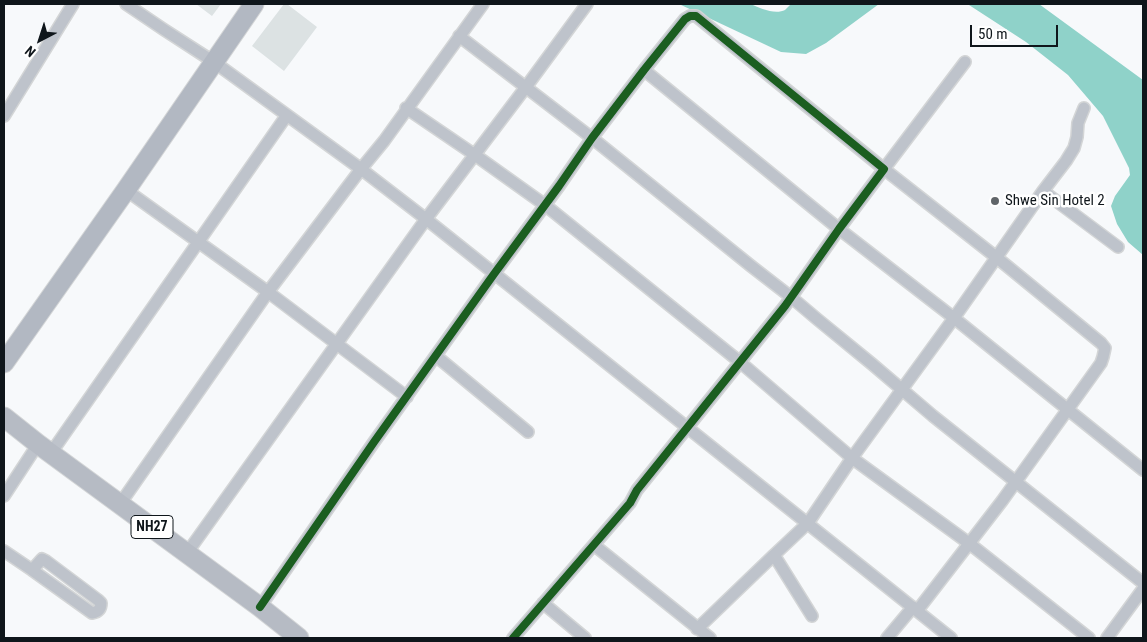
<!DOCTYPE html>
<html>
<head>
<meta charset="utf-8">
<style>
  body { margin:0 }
  #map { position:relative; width:1147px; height:642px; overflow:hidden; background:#f7f9fb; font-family:"Roboto Condensed",sans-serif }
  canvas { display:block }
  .frame { position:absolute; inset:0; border:5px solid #0f161b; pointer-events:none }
  .north { position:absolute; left:15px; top:15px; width:50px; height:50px; -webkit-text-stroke:4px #fff; paint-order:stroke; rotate:220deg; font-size:14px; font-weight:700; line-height:20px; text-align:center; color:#0f161b }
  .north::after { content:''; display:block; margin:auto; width:18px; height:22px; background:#0f161b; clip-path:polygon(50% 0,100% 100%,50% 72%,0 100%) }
  .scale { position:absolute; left:970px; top:25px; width:88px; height:22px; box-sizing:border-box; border:2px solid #0f161b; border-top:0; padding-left:6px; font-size:15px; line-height:18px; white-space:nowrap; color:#0f161b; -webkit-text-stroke:4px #fff; paint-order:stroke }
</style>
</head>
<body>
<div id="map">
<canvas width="1147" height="642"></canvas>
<div class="frame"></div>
<div class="north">N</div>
<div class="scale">50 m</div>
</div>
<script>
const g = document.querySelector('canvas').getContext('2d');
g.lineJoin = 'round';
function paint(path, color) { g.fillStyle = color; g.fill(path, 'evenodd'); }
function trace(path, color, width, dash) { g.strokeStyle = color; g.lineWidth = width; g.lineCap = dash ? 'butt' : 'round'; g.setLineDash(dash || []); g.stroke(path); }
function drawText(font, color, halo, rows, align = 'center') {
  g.font = font + ' "Roboto Condensed",sans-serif'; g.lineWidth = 5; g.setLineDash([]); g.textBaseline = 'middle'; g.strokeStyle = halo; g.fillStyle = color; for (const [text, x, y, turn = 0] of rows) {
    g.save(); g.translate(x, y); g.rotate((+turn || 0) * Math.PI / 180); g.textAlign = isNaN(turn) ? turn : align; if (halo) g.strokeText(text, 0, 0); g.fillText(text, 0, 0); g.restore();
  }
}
const water = new Path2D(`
  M679 4H751C759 8 775 15 785 10 787 8 789 6 791 4H879L826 43 806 54 781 52Z
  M961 4H1039L1143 80V255L1128 242 1117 224 1111 206 1115 196 1130 175 1129 168 1103 116 1068 75 1026 42 969 5Z`);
const building = new Path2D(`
  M196 4H221L212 16Z
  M284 4H287L317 27 284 71 252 46Z`);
const minor = new Path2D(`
  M126 4 163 29 214 62 361 169 426 219 951 638
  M459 36 592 138 751 266 791 297 817 319 872 364 933 416 1143 583
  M644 70 839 229 954 318 1143 470
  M406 108 475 155 545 205 740 362 852 458 970 544 1089 638
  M4 116 73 4
  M126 190 268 292 407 397
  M1043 191 1118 247
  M436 356 528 432
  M51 453C129 340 209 228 287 115
  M4 496 38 444
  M120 504 268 292 361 169 384 141 483 4
  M594 545 710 638
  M4 551 32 570 92 613C98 612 101 609 101 603L98 600 46 561 42 559 32 570
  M187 553 426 219 526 87 587 4
  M543 603 585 638
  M260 607 374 442 494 274 559 186 592 138 644 70 685 19 690 16H696L884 169 839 229 785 306 637 490 630 503 513 638
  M917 611 1002 501 1101 363 1103 357 1105 348 1101 343 996 257 884 169 965 62
  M812 616 774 555 808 523 852 458 954 318 1043 191 1066 161 1074 148 1077 137 1078 123 1084 108
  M697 629 774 555
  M887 638 913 607
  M1107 638 1143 589`);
const primary = new Path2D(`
  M4 417 38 444 260 607 299 638`);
const trunk = new Path2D(`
  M4 363 126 190 254 4`);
const cycleway = new Path2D(`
  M260 607 374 442 494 274 559 186 592 138 644 70 685 19 690 16H696L884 169 839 229 785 306 637 490 630 503 513 638`);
const markers = [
  [995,201,5,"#606569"]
];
const shields = [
  [152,527,42]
];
const shieldNames = [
  ["NH27",152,527]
];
const poiNames = [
  ["Shwe Sin Hotel 2",1005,201]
];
paint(water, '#8fd2c9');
paint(building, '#dce2e3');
trace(minor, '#d3d5d6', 14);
trace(primary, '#d3d5d6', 21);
trace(trunk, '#d3d5d6', 21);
trace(minor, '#bec3cb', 11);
trace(primary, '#b6bbc4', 19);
trace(trunk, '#b2b8c2', 19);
trace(cycleway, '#1b5e20', 8);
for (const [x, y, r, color] of markers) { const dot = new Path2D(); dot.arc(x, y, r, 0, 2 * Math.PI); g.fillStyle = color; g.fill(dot); trace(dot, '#fff', 2); }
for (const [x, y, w] of shields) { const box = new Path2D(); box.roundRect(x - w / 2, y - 11.5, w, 23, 4); g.fillStyle = '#fff'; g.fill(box); trace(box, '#0f161b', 1); }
drawText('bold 14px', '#0f161b', null, shieldNames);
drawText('15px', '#0f161b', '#fff', poiNames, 'left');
</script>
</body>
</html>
